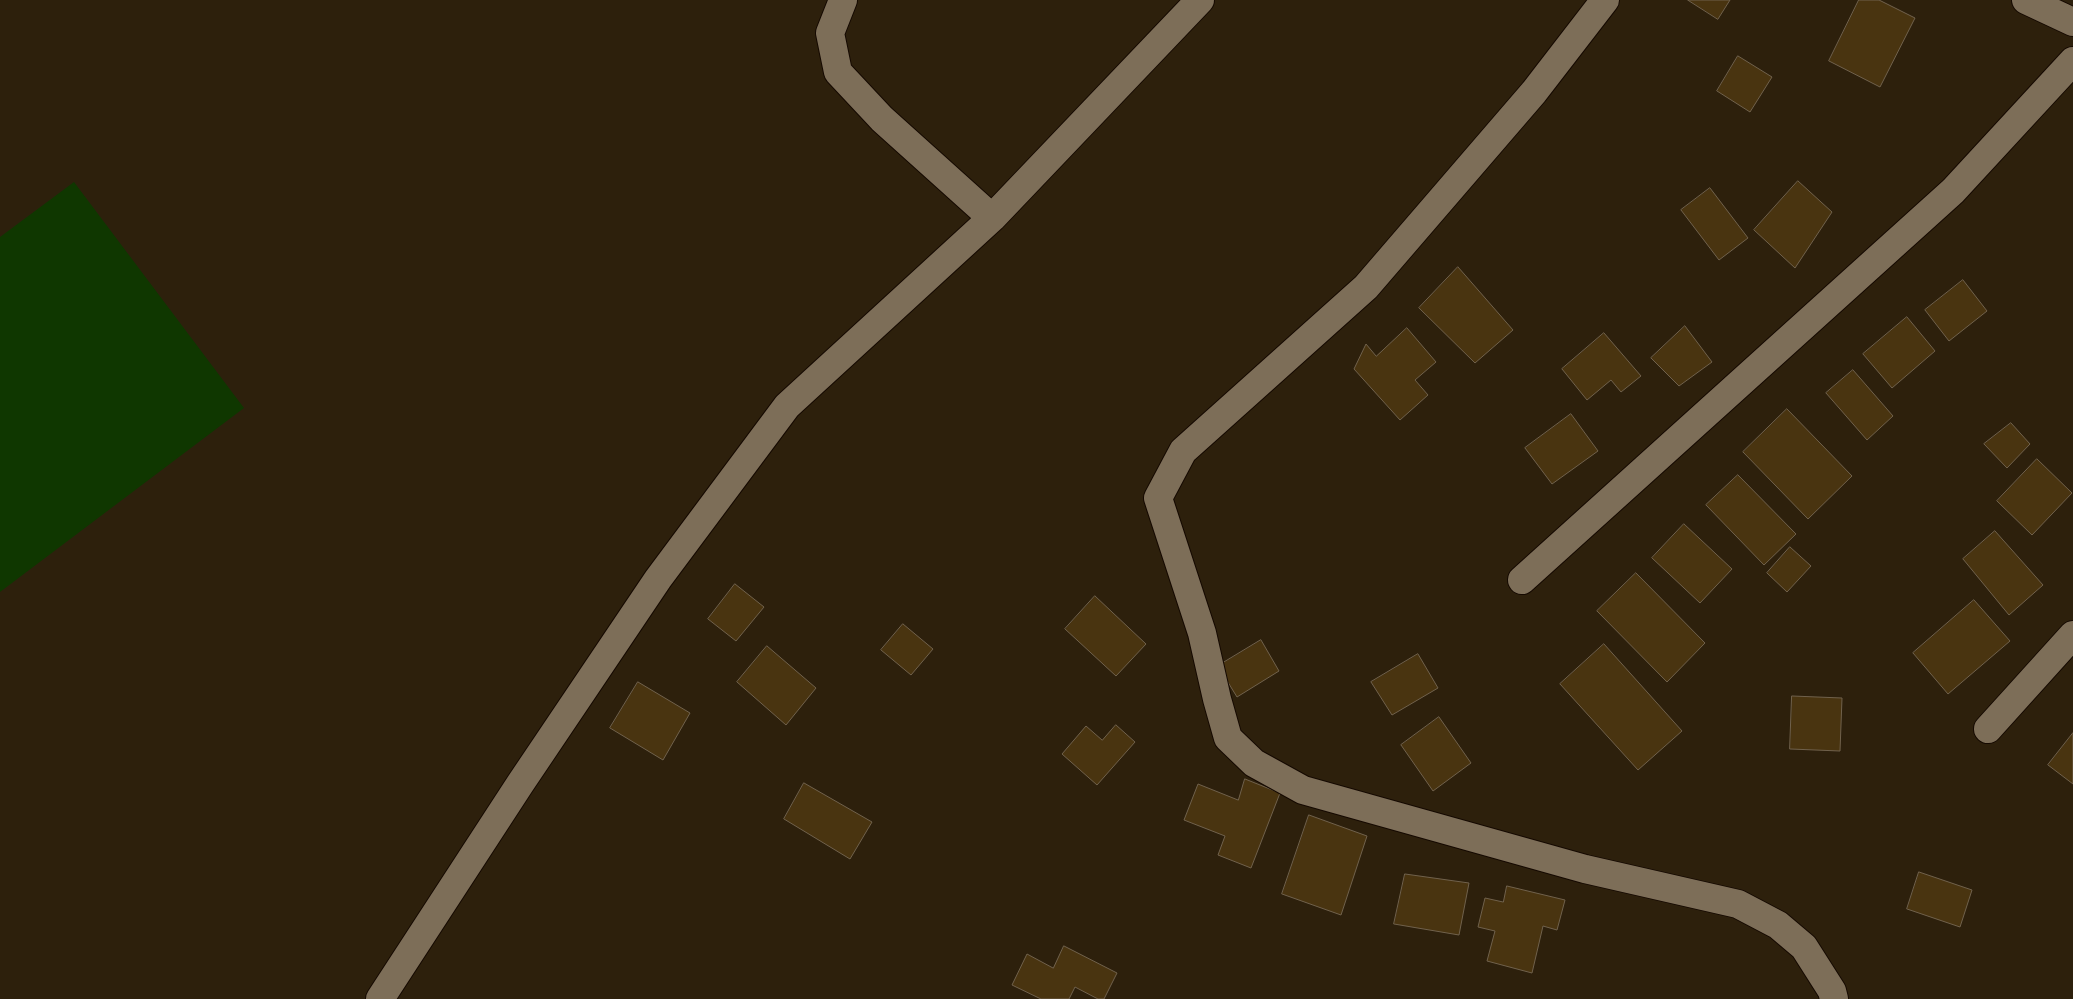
<!DOCTYPE html>
<html>
<head>
<meta charset="utf-8">
<style>
  body { margin:0 }
  canvas { display:block; background:#2d200c }
</style>
</head>
<body>
<canvas width="2073" height="999"></canvas>
<script>
const g = document.querySelector('canvas').getContext('2d');
g.lineJoin = 'round';
function paint(path, color) { g.fillStyle = color; g.fill(path, 'evenodd'); }
function trace(path, color, width, dash) { g.strokeStyle = color; g.lineWidth = width; g.lineCap = dash ? 'butt' : 'round'; g.setLineDash(dash || []); g.stroke(path); }
const green = new Path2D(`
  M74 182 244 408 0 592V237Z`);
const building = new Path2D(`
  M1688 0H1730L1718 19Z
  M1859 0H1879L1915 18 1880 87 1829 61Z
  M1738 56 1772 77 1750 112 1717 91Z
  M1798 181 1832 212 1795 268 1754 230Z
  M1710 188 1748 238 1719 260 1681 210Z
  M1458 267 1513 330 1475 363 1419 308Z
  M1963 280 1987 311 1949 341 1925 310Z
  M1907 317 1935 351 1892 388 1863 354Z
  M1685 326 1712 362 1679 386 1651 358Z
  M1407 328 1436 362 1415 380 1428 395 1400 420 1354 369 1366 344 1376 356Z
  M1604 333 1641 376 1621 392 1611 380 1587 400 1562 369Z
  M1853 370 1893 416 1867 440 1826 393Z
  M1787 409 1852 476 1808 519 1743 452Z
  M1571 414 1598 451 1552 484 1525 448Z
  M2011 423 2030 444 2007 468 1984 444Z
  M2037 459 2072 493 2032 535 1997 501Z
  M1738 475 1796 534 1764 565 1706 505Z
  M1684 524 1732 569 1700 603 1652 558Z
  M1995 531 2043 585 2009 615 1963 559Z
  M1790 547 1811 566 1787 592 1767 573Z
  M1636 573 1705 643 1667 682 1597 611Z
  M735 584 764 607 736 641 708 619Z
  M1095 596 1146 644 1116 676 1065 629Z
  M1974 600 2010 641 1948 694 1913 653Z
  M903 624 933 649 911 675 881 650Z
  M1261 640 1279 671 1237 697 1218 666Z
  M1604 644 1682 731 1638 770 1560 684Z
  M767 646 816 688 786 725 737 682Z
  M1418 654 1438 688 1392 715 1371 682Z
  M638 682 690 713 663 760 610 728Z
  M1792 696 1842 698 1840 751 1790 749Z
  M1439 717 1471 763 1433 791 1401 745Z
  M1116 725 1135 742 1097 785 1062 754 1086 726 1102 740Z
  M2073 733V784L2048 765Z
  M1245 779 1280 793 1251 868 1218 855 1225 836 1184 820 1198 784 1238 800Z
  M804 783 872 822 850 859 784 819Z
  M1309 815 1367 836 1341 915 1282 894Z
  M1919 872 1972 890 1960 927 1907 909Z
  M1405 874 1469 883 1459 935 1394 924Z
  M1507 886 1565 900 1557 930 1543 926 1532 973 1487 961 1495 931 1478 927 1485 898 1503 902Z
  M1064 946 1117 973 1104 999H1098L1075 987 1069 999H1041L1012 985 1027 954 1053 968Z`);
const minor = new Path2D(`
  M843 0 830 33 838 72 882 119 992 218
  M1605 0 1534 92 1366 287 1183 451 1158 498 1202 633 1217 699 1228 738 1254 763 1303 790 1585 869 1738 904 1778 925 1804 947 1832 991 1834 999
  M2026 0 2073 22
  M1522 580 1953 191 2073 61
  M1988 729 2073 635
  M380 999 520 784 658 579 787 406 992 218 1200 0`);
paint(green, '#0f3700');
paint(building, '#493410');
trace(building, '#70614c', 1);
trace(minor, '#150900', 30);
trace(minor, '#7d6e58', 28);
</script>
</body>
</html>
